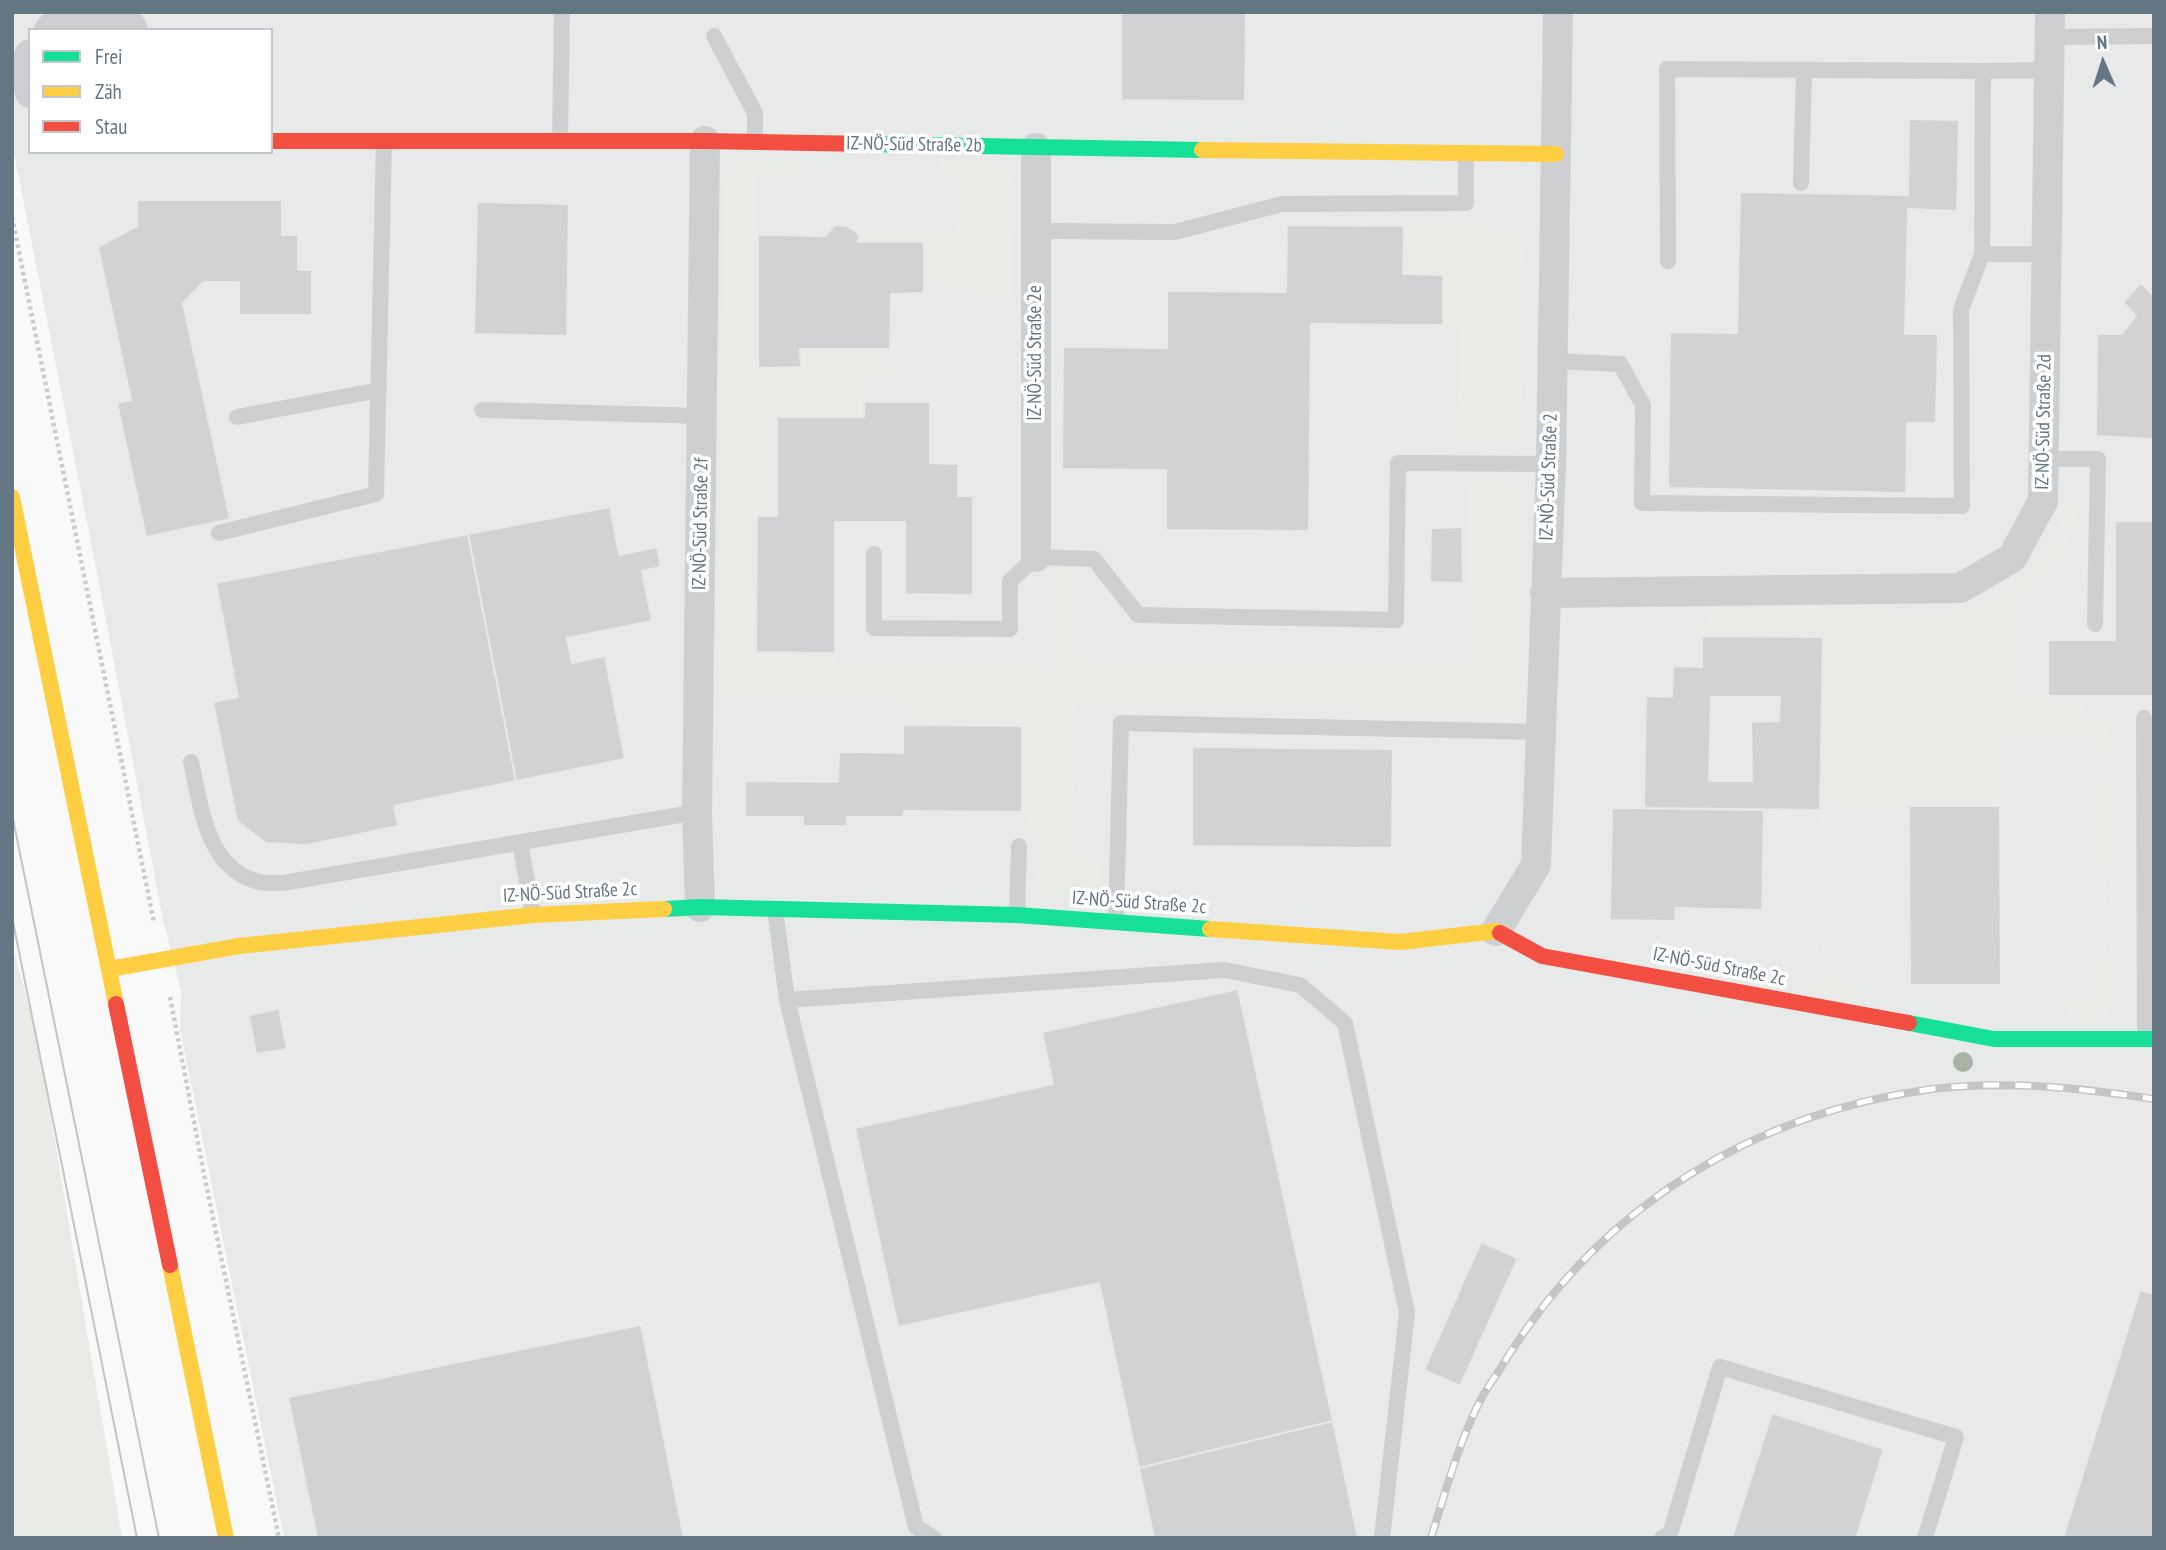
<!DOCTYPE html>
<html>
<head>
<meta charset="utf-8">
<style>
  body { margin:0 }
  #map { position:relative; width:2166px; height:1550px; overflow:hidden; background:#f9f9f9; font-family:"PT Sans Narrow",sans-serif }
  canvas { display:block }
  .frame { position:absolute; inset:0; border:14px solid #657683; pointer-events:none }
  .legend { position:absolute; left:28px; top:28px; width:245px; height:126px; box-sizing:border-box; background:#fff; border:2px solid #c1c8cd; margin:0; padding:9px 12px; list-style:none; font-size:21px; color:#657683 }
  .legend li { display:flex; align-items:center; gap:14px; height:35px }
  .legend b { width:35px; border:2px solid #c1c8cd }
  .north { position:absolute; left:2068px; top:28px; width:70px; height:70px; -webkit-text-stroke:5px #fff; paint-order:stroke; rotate:357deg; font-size:19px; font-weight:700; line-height:28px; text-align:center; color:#657683 }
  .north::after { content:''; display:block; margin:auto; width:24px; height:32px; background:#657683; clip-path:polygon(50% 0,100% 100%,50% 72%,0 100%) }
</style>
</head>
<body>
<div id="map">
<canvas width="2166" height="1550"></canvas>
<div class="frame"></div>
<ul class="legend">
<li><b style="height:9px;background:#16e098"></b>Frei</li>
<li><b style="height:9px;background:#ffcf43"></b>Zäh</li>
<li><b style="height:9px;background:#f24e42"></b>Stau</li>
</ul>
<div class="north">N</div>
</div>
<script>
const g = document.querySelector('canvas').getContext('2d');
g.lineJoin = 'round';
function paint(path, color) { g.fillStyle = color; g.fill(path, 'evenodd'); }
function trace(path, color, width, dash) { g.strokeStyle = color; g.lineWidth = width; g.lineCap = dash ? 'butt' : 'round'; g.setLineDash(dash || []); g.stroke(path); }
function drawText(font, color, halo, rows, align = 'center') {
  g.font = font + ' "PT Sans Narrow",sans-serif'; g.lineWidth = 7; g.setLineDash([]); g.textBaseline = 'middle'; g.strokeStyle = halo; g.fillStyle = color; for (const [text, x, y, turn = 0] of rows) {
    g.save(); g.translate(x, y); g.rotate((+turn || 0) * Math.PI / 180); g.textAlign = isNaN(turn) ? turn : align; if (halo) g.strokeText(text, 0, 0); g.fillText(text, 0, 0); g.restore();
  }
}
const built = new Path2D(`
  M12 12H2154V1538H284L180 1029 181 991 163 920 97 573 12 143ZM30 30H271V152H30Z`);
const green = new Path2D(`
  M745 160H791L801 165 805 177H757L758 368 800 367V349H890V378H864V417H777V516L757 517V652L835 653 837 666 1049 667V572L1066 567 1081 582 1079 659 1465 664 1466 481 1510 483 1520 498V710L1076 703 1073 860 1102 861 1101 887 1096 896 1084 900 1052 898 1040 888 1032 871V836L1022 812V726L903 725 902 693 717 692 723 181 731 167Z
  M941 161C971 161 999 153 1015 184L1014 297 924 281V242H858L859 235H956L957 179 932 178Z
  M1404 226 1518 227 1524 245 1522 428C1519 433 1516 438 1511 440 1495 450 1464 447 1457 429L1459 326 1443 325V275L1403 274Z
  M2062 505H2079C2069 554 2051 570 2017 603L2016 697 2084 699V716H2108L2106 934 2108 1015 2100 1027C2082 1028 2064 1020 2065 999H2095L2097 739 2001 738 2000 806H1909L1832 804 1833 984H1860L1850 998 1801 993 1800 983H1822L1820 810 1823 638 1702 636V625L1714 610 1951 611C1996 602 2040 579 2056 532 2059 524 2060 514 2062 505Z
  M12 946 36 1030 122 1538H12Z`);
const building = new Path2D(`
  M1121 12H1246L1245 101 1121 100Z
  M1909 119 1959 120 1957 211 1908 209 1905 334H1938L1936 423H1907L1906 493 1668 488 1670 332 1737 333 1740 192 1908 195Z
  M137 200H282V235H298V270H312V315H239V282H204L183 303 230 519 146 537 117 403 131 400 98 247 137 226Z
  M477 202 569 204 567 336 474 334Z
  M835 225 846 226 854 230 859 235 858 242H924V293L891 294 890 349H800L801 367 758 368V235L825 236Z
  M1287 225 1404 226 1403 274 1443 275V325L1311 324 1309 531 1166 530V470L1062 469 1063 347 1167 348V291L1286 292Z
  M2141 283 2154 296V439L2096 436 2097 334H2122L2136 316 2123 302Z
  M864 402H930V463L958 464V496H973V595L905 594V522H835V653L756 652 757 516H777V417H864Z
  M610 507 619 555 657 547 661 567 642 571 652 621 567 638 572 663 605 656 625 759 516 781 468 534Z
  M2115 521H2154V696H2048V640H2115Z
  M1462 527 1463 583 1430 582 1431 528Z
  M468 534 516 781 394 806 398 826 307 845 266 843 237 821 213 702 238 697 216 583Z
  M1702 636 1823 637 1820 810 1644 808 1646 696 1672 697 1673 666 1702 667ZM1711 697H1780L1779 721 1751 722 1752 781H1709Z
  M903 725 1022 726V812L904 811V817H847V826H803V817H745V781L838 782 839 752 903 753Z
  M1192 747 1393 749 1392 848 1192 846Z
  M1909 806H2000L2001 985H1910Z
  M1612 808 1764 810 1762 910 1676 908 1675 921 1610 920Z
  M1238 989 1333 1421 1139 1468 1099 1283 898 1327 855 1128 1053 1084 1042 1032Z
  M279 1009 287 1049 256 1054 249 1015Z
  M1481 1242 1518 1258 1460 1386 1424 1370Z
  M2140 1290 2154 1294V1538H2063Z
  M641 1325 684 1538H317L288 1397Z
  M1772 1413 1884 1449 1856 1538H1732Z
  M1333 1421 1358 1538H1154L1139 1468Z`);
const path = new Path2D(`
  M12 217 154 923
  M170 997 204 1174 279 1538`);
const lane = new Path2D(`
  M714 36 755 113V142
  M2049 37 2154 36
  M560 141 562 12
  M1801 183 1804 70
  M1036 231 1175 232 1282 204 1466 203V153
  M1982 254H2046
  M1668 261 1667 69 1983 71
  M1553 361 1620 364 1643 405 1642 503 1962 506 1961 310 1982 254 1983 71 2049 70
  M482 410 702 416
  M237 417 379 390
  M2043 459H2098L2095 624
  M219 533 376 494 384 141
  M874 554V628L1010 629V581L1036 557 1094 559 1138 615 1396 620 1398 463 1551 464
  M2144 718 2145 1039
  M191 762C201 805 206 867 256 881 264 884 275 883 283 883L697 812
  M520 843 533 915
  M775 909 787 1000
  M1017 915 1019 846
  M1116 922 1121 723 1542 732
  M934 1538 916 1527 787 1000 1224 970 1300 985 1345 1023 1407 1313 1382 1538
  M1662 1538 1670 1534 1720 1367 1956 1437 1925 1538`);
const street = new Path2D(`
  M49 30 66 13H102L131 26 133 30
  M30 54 24 66 30 93
  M1036 148V557
  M1545 593 1960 588 2012 558 2043 501 2050 12
  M700 907 697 812 705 141
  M1496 931 1536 865 1551 464 1558 12`);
const fast = new Path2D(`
  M866 144 1202 150
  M664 909 700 907 1017 915 1210 929
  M1909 1023 1994 1039H2154`);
const slow = new Path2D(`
  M1202 150 1556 154
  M12 497 116 1004
  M1210 929 1400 942 1496 931 1500 933
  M110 969 239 946 533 915 664 909
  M170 1265 226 1538`);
const jam = new Path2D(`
  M271 141H705L866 144
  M1500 933 1542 956 1909 1023
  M116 1004 170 1265`);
const tram = new Path2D(`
  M12 814 159 1538
  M12 917 137 1538`);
const rail = new Path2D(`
  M1431 1538C1445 1493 1458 1445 1479 1403 1487 1387 1498 1373 1507 1358 1603 1205 1754 1113 1932 1089 2005 1080 2081 1088 2154 1099`);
const trees = [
  [1963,1062]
];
const streetNames = [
  ["IZ-NÖ-Süd Straße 2b",914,145,1],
  ["IZ-NÖ-Süd Straße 2e",1036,353,-90],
  ["IZ-NÖ-Süd Straße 2d",2044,422,-89],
  ["IZ-NÖ-Süd Straße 2",1549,477,-88],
  ["IZ-NÖ-Süd Straße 2f",701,524,-89],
  ["IZ-NÖ-Süd Straße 2c",570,893,-3],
  ["IZ-NÖ-Süd Straße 2c",1139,903,4],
  ["IZ-NÖ-Süd Straße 2c",1719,967,11]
];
paint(built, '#e8e9e9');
paint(green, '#e8ebe6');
paint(building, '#d0d2d3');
trace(building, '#e8e8e8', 2);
trace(path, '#cbcccd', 4.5, [3.5, 3.5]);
trace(lane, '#cecfd0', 16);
trace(street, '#cecfd0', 30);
trace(fast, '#16e098', 16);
trace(slow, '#ffcf43', 16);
trace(jam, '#f24e42', 16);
trace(tram, '#c3c5c6', 2);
trace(rail, '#c3c5c6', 8);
trace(rail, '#fff', 5, [16]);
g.fillStyle = '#a9b3a7';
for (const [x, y] of trees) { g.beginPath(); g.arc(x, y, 10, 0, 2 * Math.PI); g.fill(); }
drawText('19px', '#657683', '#fff', streetNames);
</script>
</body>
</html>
